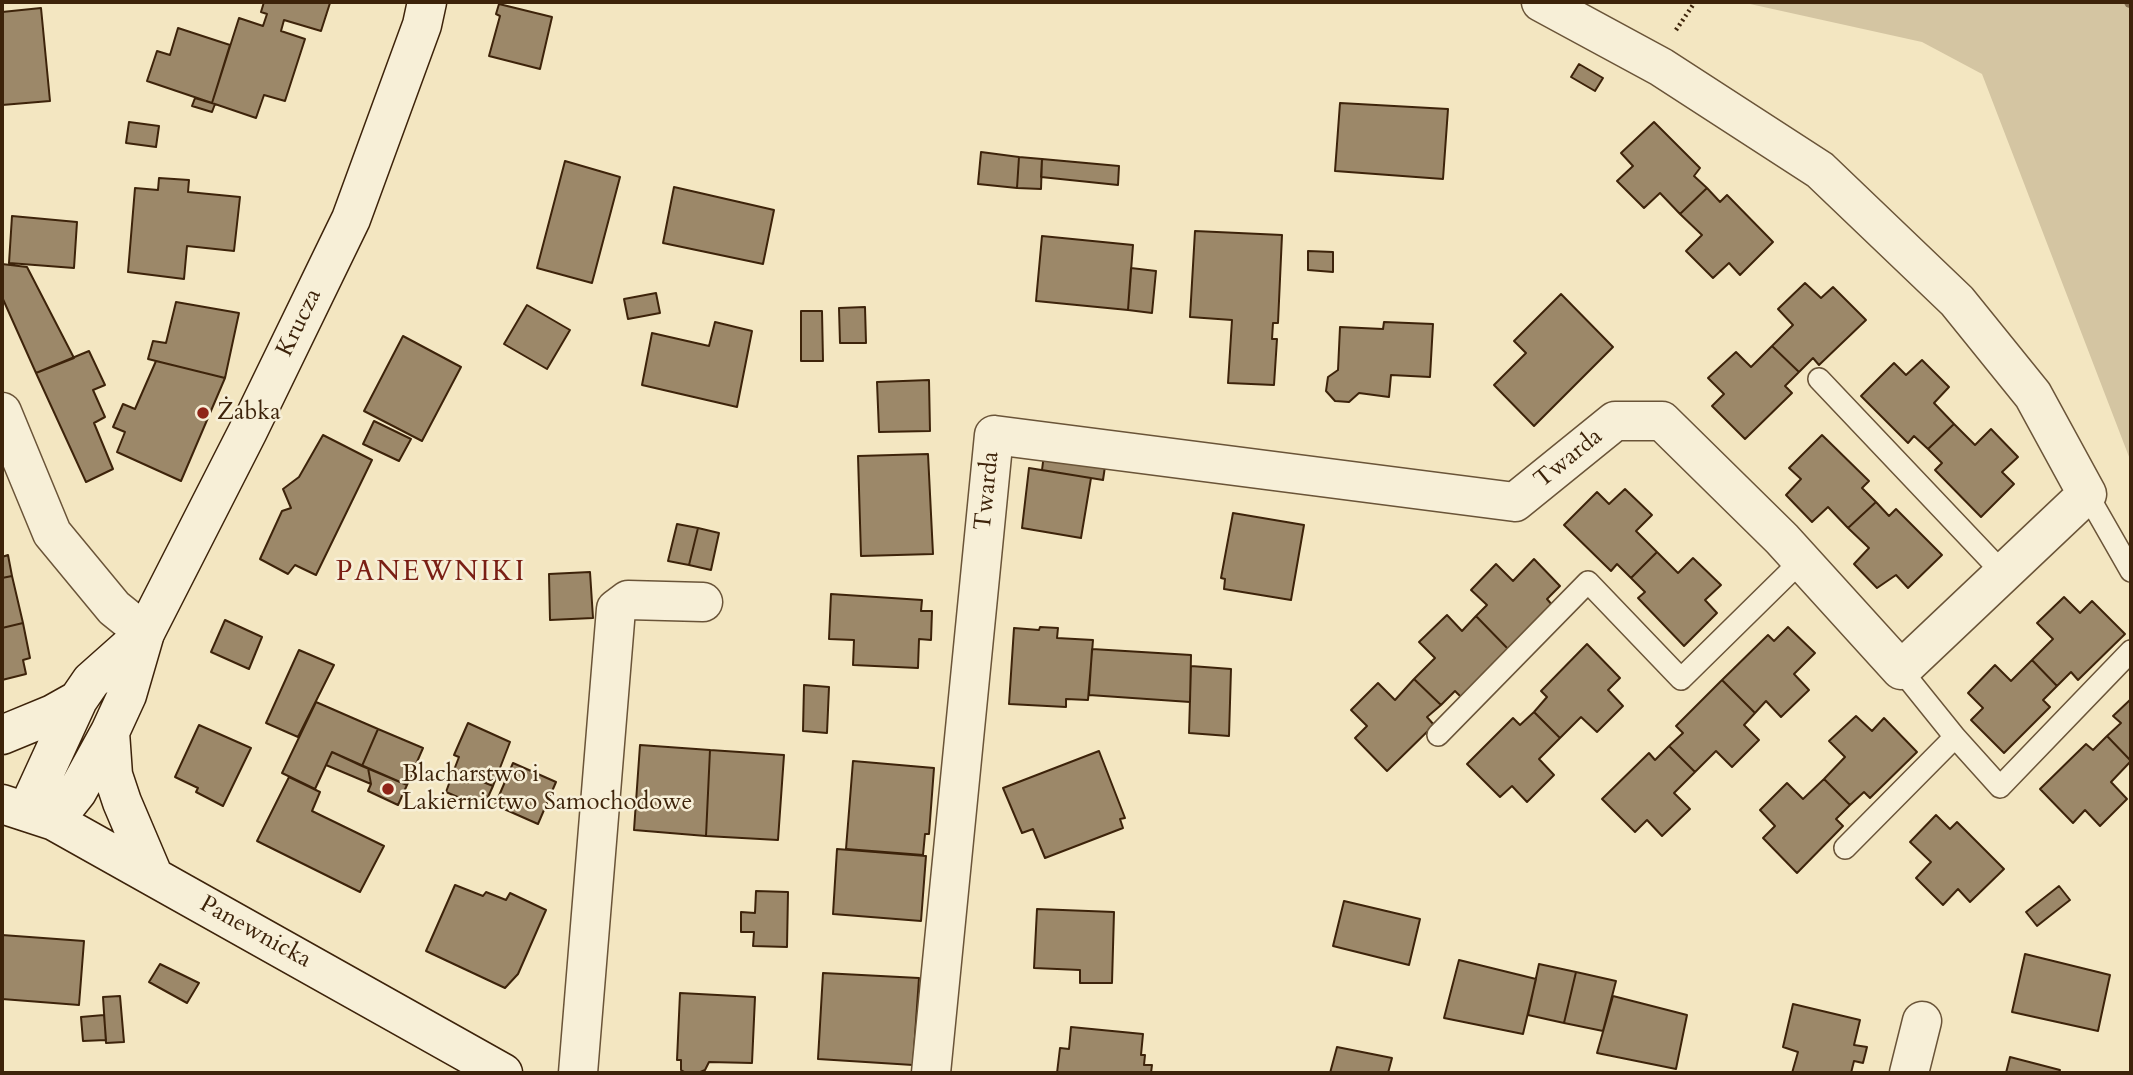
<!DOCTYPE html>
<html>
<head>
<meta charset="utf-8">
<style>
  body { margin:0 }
  #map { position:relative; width:2133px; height:1075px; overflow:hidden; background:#f3e6c1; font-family:Cardo,serif }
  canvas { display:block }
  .frame { position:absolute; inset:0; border:4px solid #3d230a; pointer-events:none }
</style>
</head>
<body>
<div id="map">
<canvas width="2133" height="1075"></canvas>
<div class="frame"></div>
</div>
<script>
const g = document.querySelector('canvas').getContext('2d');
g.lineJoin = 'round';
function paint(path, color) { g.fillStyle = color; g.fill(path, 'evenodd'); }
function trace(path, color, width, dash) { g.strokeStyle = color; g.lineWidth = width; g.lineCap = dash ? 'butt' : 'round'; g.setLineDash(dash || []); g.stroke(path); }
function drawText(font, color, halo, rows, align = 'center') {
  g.font = font + ' Cardo,serif'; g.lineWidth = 5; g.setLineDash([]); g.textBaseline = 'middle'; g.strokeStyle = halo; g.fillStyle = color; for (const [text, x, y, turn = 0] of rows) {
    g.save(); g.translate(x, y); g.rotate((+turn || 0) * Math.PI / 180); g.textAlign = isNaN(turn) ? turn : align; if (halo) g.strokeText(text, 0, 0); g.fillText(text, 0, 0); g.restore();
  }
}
const green = new Path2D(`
  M1741 2H2131V462L1982 74 1922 42Z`);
const stream = new Path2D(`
  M2130 2H2131`);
const building = new Path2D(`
  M264 2H333L330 3 321 31 284 20 281 31 305 39 285 101 264 95 256 118 212 103 239 18 263 26 267 14 261 12Z
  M499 4 552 17 540 69 489 56 500 16 496 14Z
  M41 8 50 101 2 105V12Z
  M178 28 230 45 212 103 147 81 157 51 170 55Z
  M1579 64 1603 78 1595 91 1571 77Z
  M195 98 215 104 212 112 192 106Z
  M1340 103 1448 109 1443 179 1335 171Z
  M129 122 159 126 156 147 126 143Z
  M1654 122 1700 168 1694 176 1707 188 1680 214 1660 193 1644 208 1617 181 1633 166 1621 153Z
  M981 152 1019 157 1017 188 978 184Z
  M1019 157 1042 159 1041 189 1017 188Z
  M1042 159 1119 166 1118 185 1041 177Z
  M565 161 620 177 592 283 537 268Z
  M159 178 189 180 188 192 240 197 234 251 187 246 184 279 128 272 135 188 158 190Z
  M674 187 774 210 763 264 663 243Z
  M1707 188 1720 202 1727 195 1773 242 1740 275 1729 263 1713 278 1686 251 1702 235 1680 214Z
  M12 216 77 222 74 268 9 263Z
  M1195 231 1282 235 1278 323H1273L1272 339H1277L1274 385 1228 383 1232 320 1190 317Z
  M1042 236 1133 245 1128 310 1036 301Z
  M1308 251 1333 252V272L1308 270Z
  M2 264 27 267 74 358 36 373 2 297Z
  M1131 268 1156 271 1152 313 1128 310Z
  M1805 283 1821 298 1833 287 1866 320 1819 365 1813 358 1799 372 1772 346 1793 325 1778 309Z
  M656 293 660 313 628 319 624 299Z
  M1561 294 1613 347 1534 426 1494 385 1526 353 1514 341Z
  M176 302 239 313 225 378 148 359 153 341 166 343Z
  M527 305 570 330 547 369 504 344Z
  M865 307 866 343H840L839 308Z
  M801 311H822L823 361H801Z
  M715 322 752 331 737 407 642 385 652 333 709 346Z
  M1384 322 1433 324 1430 377 1391 375 1389 397 1359 393 1349 402 1335 401 1326 391 1328 377 1338 370 1340 327 1383 329Z
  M403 336 461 367 422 441 364 411Z
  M1772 346 1799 372 1785 386 1792 393 1745 439 1712 406 1724 394 1708 378 1736 352 1751 367Z
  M89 351 105 385 93 390 105 417 94 423 113 469 86 482 36 373Z
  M1922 360 1949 387 1934 403 1954 424 1928 449 1914 436 1908 443 1861 396 1894 363 1906 375Z
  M156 361 225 378 181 481 117 452 125 432 113 427 123 404 135 409Z
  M929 380 930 431 879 432 877 382Z
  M374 421 411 439 399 461 363 444Z
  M1954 424 1975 445 1991 429 2018 457 2002 472 2014 484 1981 517 1935 470 1942 463 1928 449Z
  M323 435 372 460 316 575 295 565 288 574 260 559 282 511 291 508 283 489 299 477Z
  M1822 435 1869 481 1862 488 1876 502 1848 528 1828 507 1812 522 1786 495 1801 479 1789 468Z
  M1045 446 1107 453 1103 480 1042 470Z
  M928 454 933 554 861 556 858 456Z
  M1029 468 1091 478 1081 538 1022 528Z
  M1625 489 1652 515 1636 531 1657 552 1631 578 1617 564 1611 571 1564 525 1597 492 1609 504Z
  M1876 502 1889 516 1896 509 1942 555 1908 588 1896 575 1877 588 1854 564 1869 548 1848 528Z
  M1233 513 1304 525 1291 600 1224 589 1225 579 1221 578Z
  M677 524 698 528 689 565 668 561Z
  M698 528 719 533 711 570 689 565Z
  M1657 552 1678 573 1693 558 1721 585 1705 600 1717 613 1684 646 1638 598 1645 592 1631 578Z
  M8 555 12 576 2 578V557Z
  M1534 559 1560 586 1547 599 1553 606 1509 650 1476 616 1487 605 1471 590 1496 564 1513 581Z
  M590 572 593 618 550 620 549 574Z
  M12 576 23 623 2 628V578Z
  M831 594 922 600 921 611H932L931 640 919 639 918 668 853 665 854 640 829 639Z
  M2064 597 2080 613 2092 601 2125 634 2078 680 2071 672 2057 686 2032 660 2053 639 2037 623Z
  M1447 615 1462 631 1476 616 1509 650 1461 697 1455 691 1441 705 1414 679 1435 658 1419 642Z
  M225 620 262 637 249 669 211 652Z
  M23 623 30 658 23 660 26 674 2 680V628Z
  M1040 627 1058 628 1057 638 1093 640 1088 700 1066 699V707L1009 704 1014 628 1039 630Z
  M1788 627 1815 653 1794 674 1809 690 1781 717 1766 701 1755 713 1722 680 1768 635 1774 641Z
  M1587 644 1620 678 1608 690 1623 706 1597 732 1581 717 1560 738 1534 712 1547 697 1541 691Z
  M1092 649 1191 655 1190 702 1089 695Z
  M299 650 334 665 298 737 266 723Z
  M2032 660 2057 686 2043 700 2050 707 2004 753 1971 720 1983 708 1968 693 1995 665 2011 681Z
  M1191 666 1231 669 1229 736 1189 733Z
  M1414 679 1441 705 1427 717 1434 725 1387 771 1355 738 1367 726 1351 710 1378 683 1395 700Z
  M1722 680 1755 713 1744 725 1759 740 1732 767 1716 751 1695 772 1669 746 1683 733 1676 726Z
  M804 685 829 687 827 733 803 731Z
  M2131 699V761L2107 736 2121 723 2113 716Z
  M316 702 378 729 362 766 332 752 315 789 282 773Z
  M1534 712 1560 738 1539 759 1554 775 1527 802 1512 786 1500 797 1467 764 1513 718 1520 725Z
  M1856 716 1872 731 1884 718 1917 752 1870 798 1864 792 1850 805 1824 779 1845 757 1829 741Z
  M468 723 510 742 493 786 454 770 459 757 454 755Z
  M199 725 251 748 223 806 196 792 198 788 175 777Z
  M378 729 423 748 407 785 362 766Z
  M2107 736 2131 761 2111 782 2127 799 2100 826 2085 810 2073 823 2040 789 2086 744 2093 750Z
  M640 745 710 750 706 836 634 830Z
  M1669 746 1695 772 1674 793 1690 809 1662 836 1647 820 1635 832 1602 799 1649 753 1655 760Z
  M710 750 784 755 778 840 706 836Z
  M1099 751 1125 818 1120 819 1123 828 1045 858 1033 829 1022 833 1003 788Z
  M332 752 368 768 371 784 326 765Z
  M853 761 934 768 929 834H925L923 855 846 849Z
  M513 763 556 782 538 824 495 805Z
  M368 768 407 785 398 805 368 791 371 784Z
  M454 770 493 786 483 808 446 792Z
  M289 777 320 792 312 811 384 846 360 892 257 841Z
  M1824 779 1850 805 1836 819 1843 826 1797 873 1763 838 1775 826 1760 810 1787 783 1803 799Z
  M1936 815 1950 829 1957 822 2004 869 1970 902 1958 889 1943 905 1916 878 1931 862 1910 842Z
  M837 849 926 856 921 921 833 914Z
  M455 885 483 896 486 892 506 900 510 893 546 910 518 974 505 988 426 951Z
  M2059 886 2070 900 2037 926 2026 912Z
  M756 891 788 892 787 947 753 946 754 932H741V912L755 913Z
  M1344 901 1420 919 1409 965 1333 946Z
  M1037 909 1114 912 1112 983H1080V970L1034 968Z
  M2 935 84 941 79 1005 2 999Z
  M2025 954 2110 975 2098 1031 2012 1012Z
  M1459 960 1536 979 1523 1034 1444 1018Z
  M160 964 199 983 187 1003 149 982Z
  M1539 964 1576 972 1564 1023 1528 1015Z
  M1576 972 1616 981 1603 1031 1564 1023Z
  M823 973 919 978 913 1065 818 1059Z
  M680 993 755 997 752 1063 709 1062 705 1070 698 1073H686L681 1070V1060H677Z
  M120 996 124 1042 106 1043 103 997Z
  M1613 996 1687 1015 1676 1069 1597 1053Z
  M1793 1004 1860 1020 1854 1045 1867 1047 1863 1063 1854 1061 1851 1073H1792L1798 1052 1783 1047Z
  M104 1015 106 1040 83 1041 81 1017Z
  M1071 1027 1143 1034 1141 1055H1145L1144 1065H1152L1151 1073H1057L1060 1048 1069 1049Z
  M1337 1047 1392 1058 1388 1073H1330Z
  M2010 1057 2060 1070 2059 1073H2006Z`);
const path = new Path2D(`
  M1676 30 1695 2`);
const lane = new Path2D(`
  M1819 379 2003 573
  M2087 494 2131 571
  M1438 735 1588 582 1681 679 1801 561
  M1955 737 2000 787 2131 651
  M1845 848 1955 737 1901 670`);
const street = new Path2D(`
  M2 412 52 533 114 608 145 633
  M578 1073 616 609 628 600 703 602
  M931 1073 994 435 1515 502 1615 421H1662L1782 539 1901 670 2087 494 2033 395 1957 301 1820 170 1661 67 1541 2
  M1909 1073 1922 1021`);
const secondary = new Path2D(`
  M110 732 113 775 122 802 153 875
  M2 735 53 714 78 700
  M2 804 54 821 503 1073
  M27 811 78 700 91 681 145 633
  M54 821 77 792 110 732 127 695 145 633 248 431 351 219 422 25 427 2`);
const markers = [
  [203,413,7,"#8f2418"],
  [388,789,7,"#8f2418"]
];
const streetNames = [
  ["Krucza",300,323,-64],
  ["Twarda",1569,459,-39],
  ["Twarda",988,491,-84],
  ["Panewnicka",255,933,29]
];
const poiNames = [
  ["Żabka",217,413],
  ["Blacharstwo i",402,775],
  ["Lakiernictwo Samochodowe",402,803]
];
const quarterNames = [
  ["PANEWNIKI",431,574]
];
paint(green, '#d4c5a2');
trace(stream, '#857053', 12);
paint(building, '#9c8869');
trace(building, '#3d230a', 2);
trace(lane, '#6a5438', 24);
trace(street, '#6a5438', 41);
trace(secondary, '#3d230a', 41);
trace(path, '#3d230a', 4.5, [2, 3.5]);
trace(lane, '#f7efd7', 21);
trace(street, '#f7efd7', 38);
trace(secondary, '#f7efd7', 38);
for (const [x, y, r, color] of markers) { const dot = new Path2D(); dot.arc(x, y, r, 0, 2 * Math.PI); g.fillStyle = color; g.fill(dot); trace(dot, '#f7efd7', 2.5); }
drawText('24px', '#3d230a', '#f7efd7', streetNames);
drawText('24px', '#3d230a', '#f7efd7', poiNames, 'left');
g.letterSpacing = '2px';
drawText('28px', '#7a1f14', '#f7efd7', quarterNames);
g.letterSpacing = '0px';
</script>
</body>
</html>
